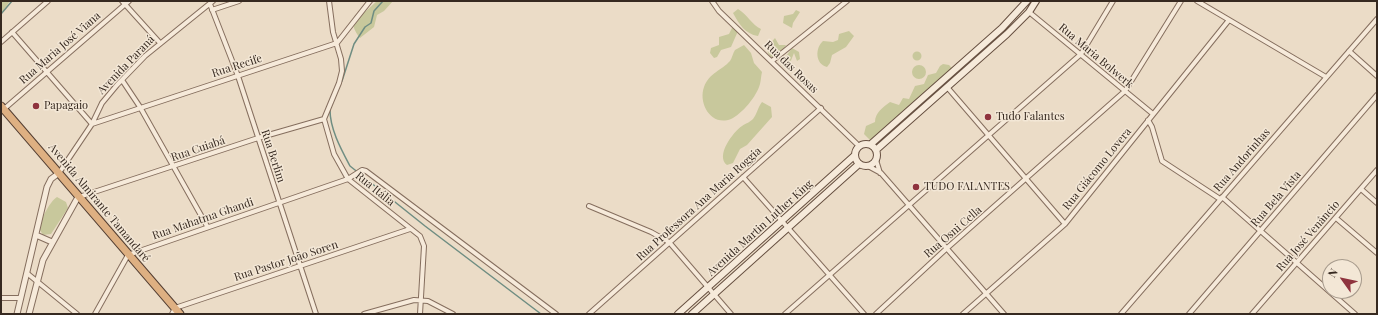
<!DOCTYPE html>
<html>
<head>
<meta charset="utf-8">
<style>
  body { margin:0 }
  #map { position:relative; width:1378px; height:315px; overflow:hidden; background:#ebdcc7; font-family:"Playfair Display",serif }
  canvas { display:block }
  .frame { position:absolute; inset:0; border:2px solid #362920; pointer-events:none }
  .north { position:absolute; left:1322px; top:259px; width:40px; height:40px; box-sizing:border-box; background:#f3e7d6; border:1px solid #a79b8d; border-radius:50%; rotate:303deg; font-size:11px; font-weight:700; line-height:16px; text-align:center; color:#362920 }
  .north::after { content:''; display:block; margin:auto; width:14px; height:18px; background:#8f333e; clip-path:polygon(50% 0,100% 100%,50% 72%,0 100%) }
</style>
</head>
<body>
<div id="map">
<canvas width="1378" height="315"></canvas>
<div class="frame"></div>
<div class="north">N</div>
</div>
<script>
const g = document.querySelector('canvas').getContext('2d');
g.lineJoin = 'round';
function paint(path, color) { g.fillStyle = color; g.fill(path, 'evenodd'); }
function trace(path, color, width, dash) { g.strokeStyle = color; g.lineWidth = width; g.lineCap = dash ? 'butt' : 'round'; g.setLineDash(dash || []); g.stroke(path); }
function drawText(font, color, halo, rows, align = 'center') {
  g.font = font + ' "Playfair Display",serif'; g.lineWidth = 3; g.setLineDash([]); g.textBaseline = 'middle'; g.strokeStyle = halo; g.fillStyle = color; for (const [text, x, y, turn = 0] of rows) {
    g.save(); g.translate(x, y); g.rotate((+turn || 0) * Math.PI / 180); g.textAlign = isNaN(turn) ? turn : align; if (halo) g.strokeText(text, 0, 0); g.fillText(text, 0, 0); g.restore();
  }
}
const green = new Path2D(`
  M1 1H10L1 14Z
  M377 1H393L384 11 377 15 374 27 360 38C354 31 351 23 355 15L366 11Z
  M738 9C747 14 752 25 761 29L758 36C745 34 739 24 733 13Z
  M796 10 800 12 793 23 792 28 783 23 784 16 793 14Z
  M733 26 738 31 731 47 721 50 717 57 714 58 710 53 711 48 719 45V37L729 34Z
  M849 31 854 36 846 47 832 55 830 63 827 67C815 64 815 48 823 41L833 42 838 40 839 34Z
  M775 38 779 45H786L778 58 772 59 768 53 767 47Z
  M744 45 751 53 754 63 762 72C761 76 761 80 760 84 757 96 742 114 731 119 711 127 698 103 704 87 709 73 722 70 730 61 732 58 733 53 735 50Z
  M792 48 799 52 800 59 797 61 794 53 790 63 787 64 784 59Z
  M912.5 56a4.5 4.5 0 1 1 9 0a4.5 4.5 0 1 1-9 0Z
  M943 64 949 65 952 68 874 139 870 140 864 134 866 126 875 122C875 113 883 107 890 102L899 105 903 98 909 99 915 86 924 84 928 75 936 73 940 66Z
  M912 72a7 7 0 1 1 14 0a7 7 0 1 1-14 0Z
  M762 102 771 107 772 117 747 145 740 149 733 163 727 165C715 156 733 132 742 126 746 123 749 123 753 119 757 114 758 107 762 102Z
  M57 197 66 202 68 208 51 234 43 235 40 230C39 222 50 201 57 197Z`);
const stream = new Path2D(`
  M1 14 12 1
  M342 81 354 44 365 27 371 23 374 11 383 1
  M330 110C330 129 341 149 350 166L425 226 541 314`);
const minor = new Path2D(`
  M122 1 160 43
  M329 1 333 32 341 59 342 71 339 83 324 119 334 154 348 179 420 236 424 246 420 314
  M712 1 719 11 859 146
  M1197 1 1326 77
  M210 4 238 76 316 314
  M212 10 239 1
  M1029 12 1153 114
  M12 32 92 124 337 43 370 1
  M1 42 48 1
  M1349 51 1377 76
  M772 61 847 1
  M122 80 140 107 207 226
  M947 87 1065 224
  M4 109 129 1
  M1148 120 1152 127 1162 161 1220 199
  M876 160 880 173
  M868 166 881 173 1004 314
  M59 173 92 124 102 103 117 85 145 56 213 1
  M743 177 864 314
  M1361 189 1377 203
  M79 197 258 138 324 119
  M1222 197 1355 314
  M589 206 651 232 669 242 731 314
  M1336 218 1377 253
  M28 274 77 314
  M1 298H21
  M95 314 128 255 348 179 362 170 366 171 556 314
  M172 314 175 308 410 229
  M364 314 414 300 428 301 453 314
  M589 314 821 108
  M785 314 1081 54 1113 1
  M876 314 946 249 1125 91 1181 1
  M963 314 1065 224 1229 20
  M1121 314 1377 19
  M1189 314 1377 95
  M1252 314 1377 170`);
const tertiary = new Path2D(`
  M36 235 52 242
  M17 314 47 187 51 179 59 173
  M29 314 43 260 78 197`);
const secondary = new Path2D(`
  M855 155a11 11 0 1 1 22 0a11 11 0 1 1-22 0Z
  M871 144 1002 28 1027 1
  M876 150 1007 34 1029 12 1036 1
  M678 314 854 156
  M692 314 859 164`);
const trunk = new Path2D(`
  M1 106 180 314`);
const markers = [
  [36,106,4,"#8f333e"],
  [988,117,4,"#8f333e"],
  [916,187,4,"#8f333e"]
];
const streetNames = [
  ["Rua Maria José Viana",60,48,-41],
  ["Rua Maria Bolwerk",1096,56,40],
  ["Avenida Paraná",126,65,-46],
  ["Rua Recife",237,66,-18],
  ["Rua das Rosas",791,67,44],
  ["Rua Cuiabá",198,149,-19],
  ["Rua Berlim",273,156,72],
  ["Rua Andorinhas",1242,160,-49],
  ["Rua Giácomo Lovera",1097,169,-51],
  ["Rua Itália",375,189,39],
  ["Rua Bela Vista",1276,199,-49],
  ["Avenida Almirante Tamandaré",99,203,50],
  ["Rua Professora Ana Maria Roggia",699,204,-42],
  ["Rua Mahatma Ghandi",203,219,-19],
  ["Avenida Martin Luther King",760,228,-42],
  ["Rua Osni Cella",953,232,-41],
  ["Rua José Venâncio",1308,236,-49],
  ["Rua Pastor João Soren",286,261,-18]
];
const poiNames = [
  ["Papagaio",44,106],
  ["Tudo Falantes",996,117],
  ["TUDO FALANTES",924,187]
];
paint(green, '#c8c89c');
trace(stream, '#6f8d82', 1.5);
trace(minor, '#856e5e', 6);
trace(tertiary, '#856e5e', 7);
trace(secondary, '#675041', 8);
trace(trunk, '#533e32', 9);
trace(minor, '#f6eada', 4);
trace(tertiary, '#f6eada', 5);
trace(secondary, '#f6eada', 6);
trace(trunk, '#deb082', 7);
for (const [x, y, r, color] of markers) { const dot = new Path2D(); dot.arc(x, y, r, 0, 2 * Math.PI); g.fillStyle = color; g.fill(dot); trace(dot, '#f3e7d6', 1.5); }
drawText('11px', '#362920', '#f3e7d6', streetNames);
drawText('11px', '#362920', '#f3e7d6', poiNames, 'left');
</script>
</body>
</html>
